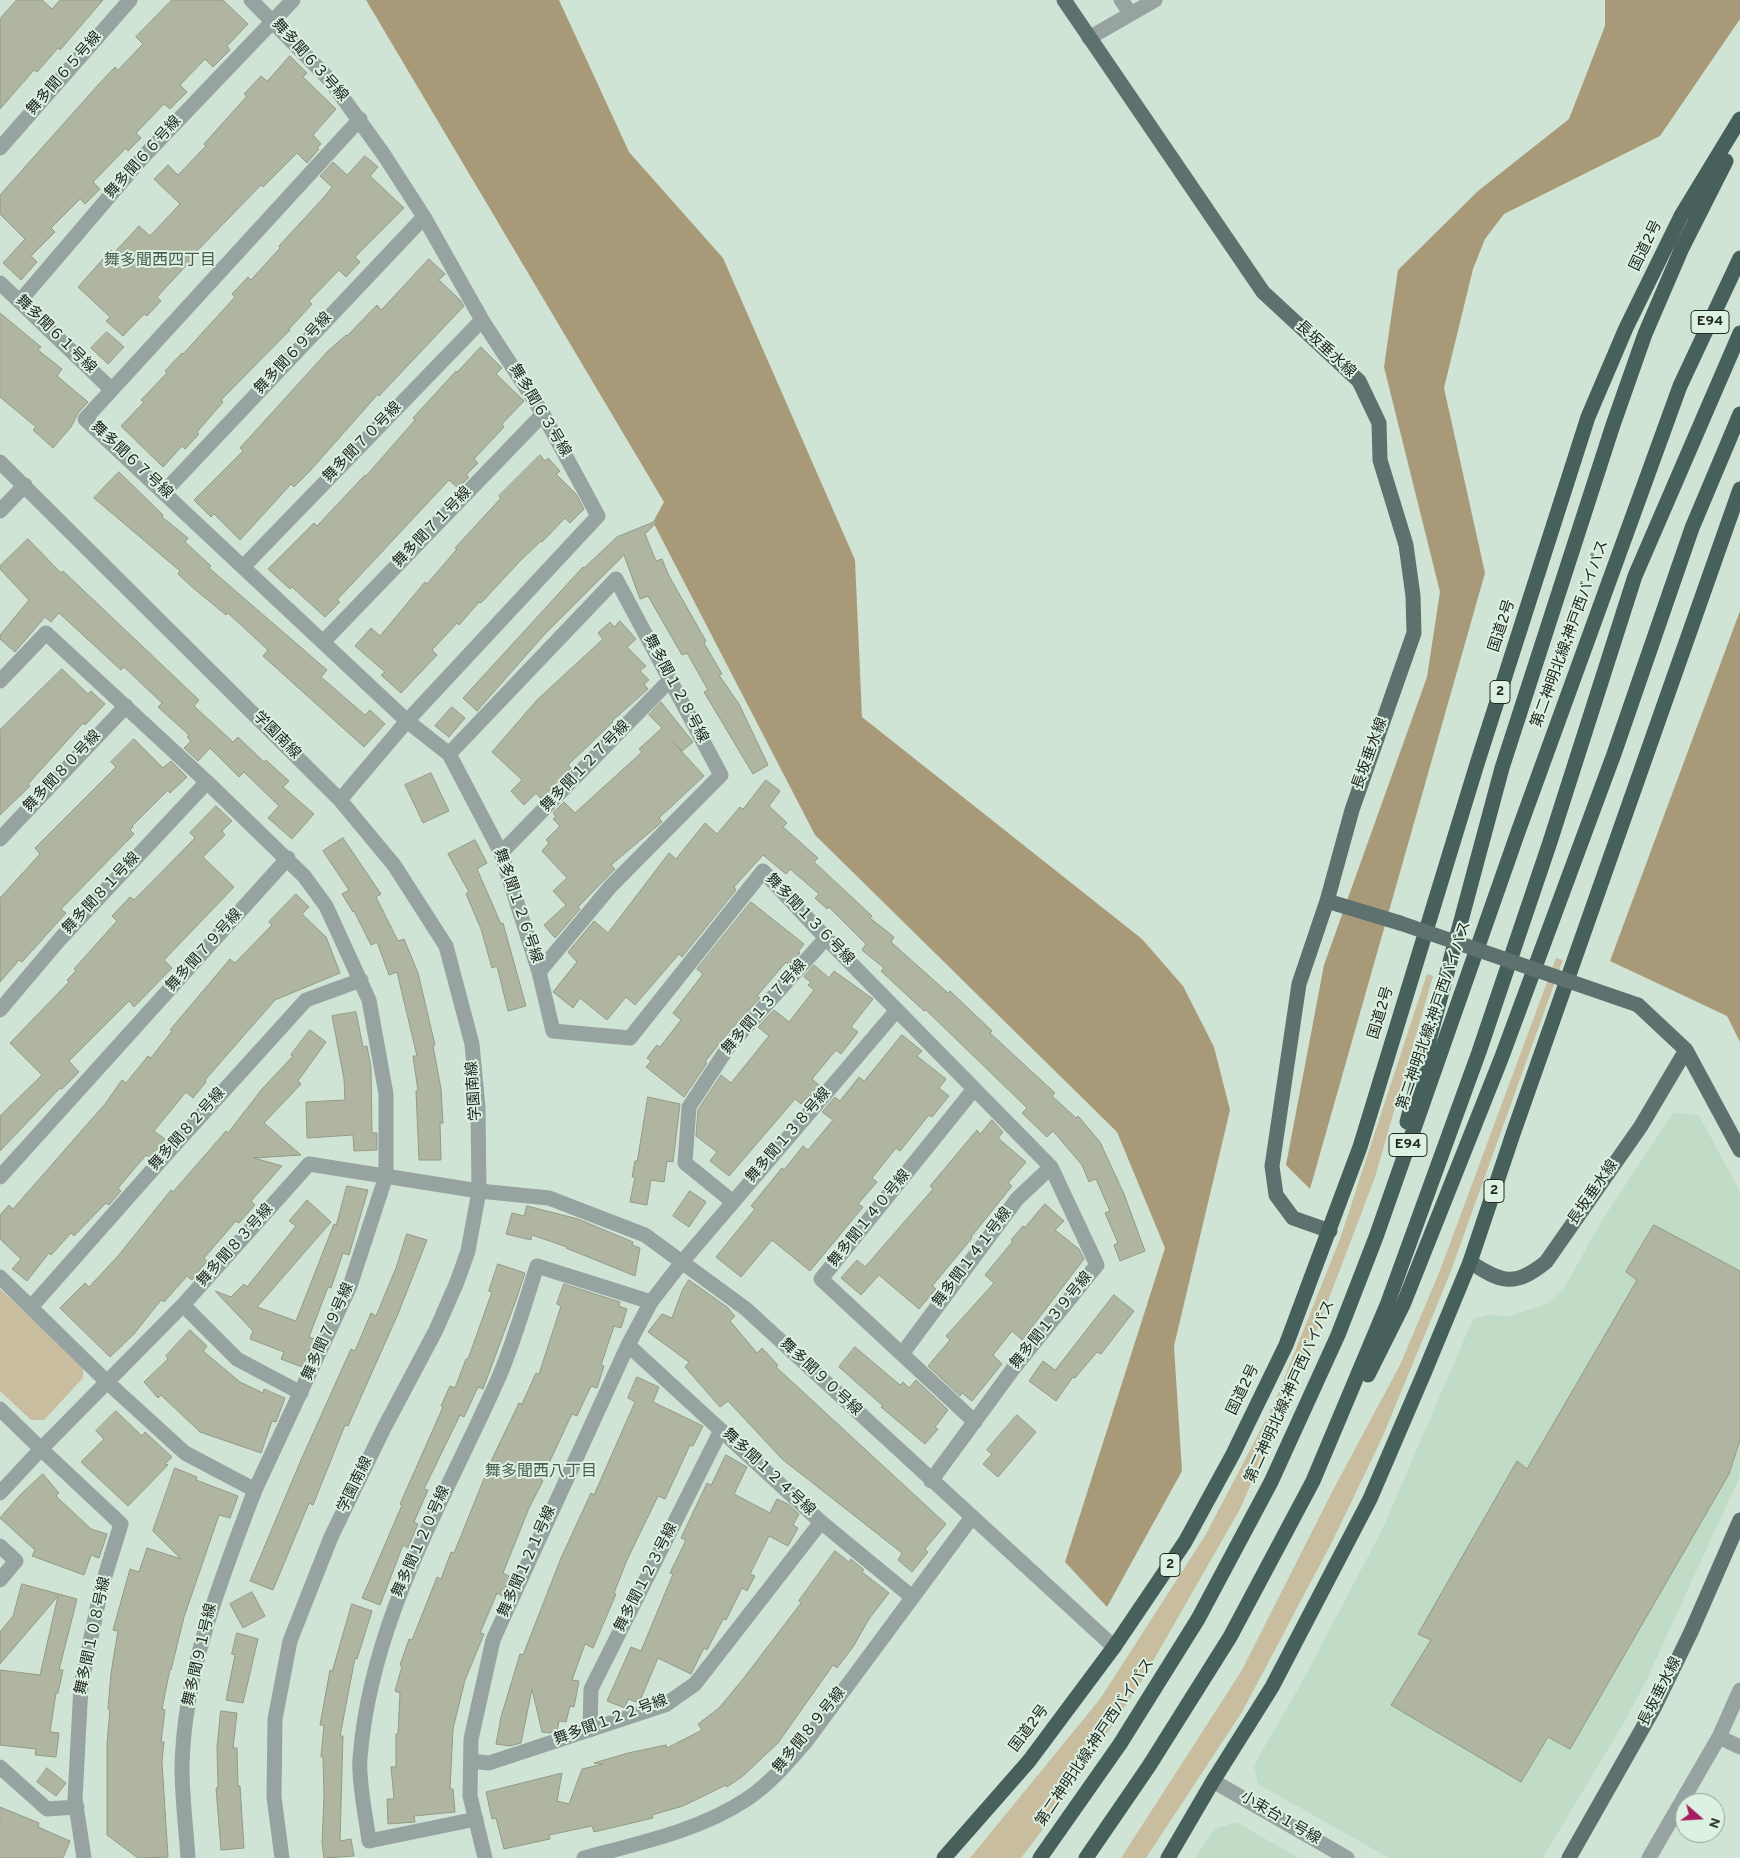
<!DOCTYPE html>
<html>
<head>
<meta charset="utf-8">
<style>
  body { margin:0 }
  #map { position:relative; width:1740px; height:1858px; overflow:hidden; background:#d0e4d5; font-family:Overpass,sans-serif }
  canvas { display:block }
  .north { position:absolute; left:1675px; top:1793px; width:50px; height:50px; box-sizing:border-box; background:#ddf1e2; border:1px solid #92a196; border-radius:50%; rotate:109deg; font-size:14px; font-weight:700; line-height:20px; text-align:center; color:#222923 }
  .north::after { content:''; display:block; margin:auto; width:18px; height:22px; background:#a61c63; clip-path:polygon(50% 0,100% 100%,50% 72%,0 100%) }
</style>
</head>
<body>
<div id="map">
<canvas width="1740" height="1858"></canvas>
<div class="north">N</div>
</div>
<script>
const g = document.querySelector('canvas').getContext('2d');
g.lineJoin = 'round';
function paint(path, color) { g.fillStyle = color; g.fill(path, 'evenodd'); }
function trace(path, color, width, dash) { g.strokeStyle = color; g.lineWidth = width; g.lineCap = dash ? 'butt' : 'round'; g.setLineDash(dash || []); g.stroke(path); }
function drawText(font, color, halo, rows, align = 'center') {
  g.font = font + ' Overpass,"Noto Sans JP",sans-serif'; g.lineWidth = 4; g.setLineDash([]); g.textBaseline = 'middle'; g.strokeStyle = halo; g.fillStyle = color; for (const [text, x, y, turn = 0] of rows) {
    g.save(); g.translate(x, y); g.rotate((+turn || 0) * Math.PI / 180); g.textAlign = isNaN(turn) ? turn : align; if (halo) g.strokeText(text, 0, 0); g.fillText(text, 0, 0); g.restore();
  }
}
const built = new Path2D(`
  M1673 1113 1699 1115 1740 1192V1476L1645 1683 1624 1723 1543 1858H1389L1258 1784 1254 1765 1302 1682 1384 1526 1473 1319 1487 1315 1509 1316 1547 1304 1566 1285 1599 1225Z
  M1237 1822 1248 1829 1299 1858H1195L1214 1829Z`);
const green = new Path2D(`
  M1556 958 1563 960 1449 1276 1382 1438 1332 1542 1242 1712 1146 1858H1121L1242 1670 1332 1492 1400 1365 1439 1273Z
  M1427 974 1433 976 1375 1177 1303 1367 1239 1511 1141 1682 1047 1824 1021 1858H970L1100 1699 1205 1536 1273 1406 1340 1239Z
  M0 1289 83 1365V1378L44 1420H31L0 1391Z`);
const forest = new Path2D(`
  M366 0H559L629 152 723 258 855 560 862 717 1142 939 1183 986 1214 1047 1230 1110 1174 1346 1182 1471 1107 1607 1065 1562 1165 1248 1117 1132 815 835 653 522 664 502Z
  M1605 0H1740V19L1660 136 1504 214 1485 239 1473 269 1444 388 1485 573 1310 1189 1286 1165 1324 965 1427 677 1440 592 1384 367 1398 270 1478 191 1569 119 1605 26Z
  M1740 611V1042L1727 1016 1610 961Z`);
const building = new Path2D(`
  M17 0H42L52 9 60 0H103L60 50 58 48 37 72 34 70 0 109V19Z
  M172 0H223L248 24 227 46 230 50 213 67 205 59 180 85 187 92 170 109 164 104 136 133 141 138 128 151 126 148 93 182 100 189 85 204 80 199 51 228 55 232 31 256 37 262 21 280 3 263 25 239 0 214V195L98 85 115 67 118 70 143 44 136 37Z
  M290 56 307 73 303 77 336 109 313 135 321 144 317 148 319 149 307 163 297 153 263 187 261 185 193 255 195 256 157 297 161 301 147 316 144 314 123 336 106 321 110 317 78 287 111 250 114 253 139 226 150 236 180 204 154 179 168 165 178 175 206 146 204 144 247 96 244 94 261 76 267 81Z
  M365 156 378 167 370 176 404 208 355 257 360 262 346 277 339 270 309 301 312 304 289 329 290 330 221 400 223 402 197 432 199 434 185 449 182 446 163 467 121 426 144 402 141 400 167 373 165 371 182 353 183 354 235 297 232 294 248 277 251 280 280 248 279 246 325 196 332 187 320 176 333 162 347 175Z
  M429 259 445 274 439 280 460 300 464 306 379 396 378 394 309 472 294 487 291 484 240 540 214 514 211 517 194 500 243 451 240 448 327 352 346 335 347 336 377 305 381 310Z
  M0 313 41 347 38 350 62 369 57 376 88 402 78 413 71 427 53 448 33 430 36 427 0 397Z
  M107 332 124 347 108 364 91 348Z
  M481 347 502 368 496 374 524 401 502 424 504 427 474 459 478 463 466 475 469 477 458 488 449 480 337 600 340 602 325 617 292 587 290 589 268 569 314 523 317 526 365 475 366 476 415 420 413 418 456 371 457 372Z
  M540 455 545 461 548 458 560 471 556 474 576 494 584 509 570 523 565 518 542 542 541 541 521 560 481 603 479 602 459 625 457 623 432 650 437 655 401 693 381 675 385 672 355 646 371 628 380 636 425 582 427 584 457 549 455 548 501 498 499 496Z
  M119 472 163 515 162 517 188 538 185 542 211 566 209 568 327 670 321 677 365 715 370 710 385 724 364 747 263 656 268 650 228 613 226 615 192 587 178 574 180 571 94 498Z
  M659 520 645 534 656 561 662 559 669 576 706 641 704 643 722 674 719 675 739 704 768 765 753 774 704 692 708 690 687 653 682 655 648 596 640 599 624 555 544 635 477 711 463 698 583 567 584 568 617 537Z
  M28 539 61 573 63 571 199 700 194 706 233 742 238 737 264 762 266 760 289 781 283 787 314 814 292 839 268 818 279 806 244 772 239 777 210 748 198 761 184 748 191 741 187 737 189 735 158 707 162 703 124 667 121 670 59 613 51 622 45 617 15 652 0 639V635L29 600 0 569V566Z
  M620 621 636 639 627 647 646 666 640 671 649 680 644 684 648 689 612 721 613 722 568 765 571 768 541 799 536 793 524 805 511 791 522 780 492 752 537 700 603 639 598 633 610 622 614 627Z
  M62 669 88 694 91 691 105 704 85 725 83 723 28 784 30 786 0 815V730Z
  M661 702 693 742 682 751 673 742 704 776 659 818 662 822 611 865 615 869 578 907 580 909 555 938 544 925 566 905 553 891 567 878 542 851 549 843 546 840 560 826 553 819 556 817 553 813 564 802 575 813 642 752 639 749 662 728 649 715Z
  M452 707 465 718 449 737 435 726Z
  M134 739 163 768 171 761 187 777 170 793 168 790 132 826 133 827 130 830 134 834 61 909 66 913 22 962 19 960 0 982V898L40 854 35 848 116 767 111 762Z
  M431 773 449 811 423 823 405 785Z
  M766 780 780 791 769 806 787 823 783 827 818 858 814 862 872 916 870 918 894 937 891 942 948 993 950 991 992 1031 990 1033 1055 1093 1052 1096 1076 1118 1078 1116 1100 1142 1124 1194 1145 1251 1120 1261 1114 1245 1118 1243 1105 1213 1110 1211 1096 1179 1089 1182 1082 1165 1053 1131 1047 1137 1022 1113 1027 1108 1021 1102 926 1010 924 1011 881 971 884 968 862 950 866 944 829 907 827 909 815 898 819 894 790 869 786 874 763 855 734 887 736 890 682 957 679 954 635 1005 626 997 607 1020 580 998 573 1008 553 992 577 962 568 952 594 921 608 933 669 853 676 859 705 823 717 834 740 807 743 809Z
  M216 806 232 821 222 831 225 835 203 857 234 887 164 960 172 968 134 1007 129 1001 69 1061 79 1072 62 1089 60 1088 0 1151V1116L42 1075 10 1043 69 982 67 980 76 971 74 969 117 921 112 916 130 897 134 900 195 838 190 833Z
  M343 838 381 894 376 897 398 941 404 939 418 973 435 1045 433 1046 441 1089 443 1123H440L441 1160H419L416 1091H418L413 1056H417L397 972 389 975 377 942 371 945 354 911 353 912 342 894 349 890 323 851Z
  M475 840 487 863 477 869 501 924 503 923 526 1006 508 1011 497 966 492 968 481 929 466 894 469 892 448 854Z
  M296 894 309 907 302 914 326 937 340 973 275 1000 205 1080 206 1082 193 1098 186 1092 154 1131 165 1139 150 1158 146 1155 118 1188 121 1191 109 1205 106 1203 74 1236 71 1233 51 1255 49 1253 27 1281 12 1269 21 1259 0 1239V1215L9 1205 13 1209 105 1104 122 1080 126 1083 148 1056 151 1058 172 1031 170 1030 230 959 235 963 272 925 269 922Z
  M751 902 804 944 798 952 800 953 789 965 786 962 757 996 760 998 721 1041 705 1062 707 1063 684 1097 646 1067 651 1061 647 1058 657 1045 660 1047 681 1020 673 1013 703 974 697 969Z
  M814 965 829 978 834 971 873 999 851 1027 858 1032 841 1054 836 1050 812 1079 820 1086 808 1100 806 1098 801 1104 795 1099 729 1176 710 1161 717 1152 696 1136 698 1110 721 1075 731 1083 769 1036 758 1027 774 1010 789 1022 814 990 808 985 811 982 804 977Z
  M356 1012 363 1047 367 1046 371 1067 372 1133H377V1150L354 1151 353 1135 307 1138 306 1102 345 1100 344 1079 332 1016Z
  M310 1030 326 1042 298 1081 301 1084 264 1123 301 1155 254 1158 282 1166 251 1201 255 1205 239 1223 236 1221 204 1258 207 1261 192 1280 187 1276 164 1302 161 1300 134 1334 110 1357 60 1308 85 1283 89 1287 118 1256 171 1190 173 1192 226 1131 228 1133 262 1089 293 1056 291 1055Z
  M902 1035 922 1051 917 1056 946 1079 939 1088 949 1096 932 1117 929 1115 900 1151 896 1148 872 1178 877 1182 858 1204 863 1207 810 1271 772 1240 741 1277 716 1257 755 1209 751 1206 782 1168 784 1170 803 1146 808 1150 833 1120 822 1112 835 1097 840 1101 859 1077 864 1081Z
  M648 1097 680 1104 673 1162 667 1161 664 1182 651 1180 647 1205 630 1202 635 1177H632L635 1161H637Z
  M992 1120 1003 1132 998 1138 1026 1162 1008 1183 1012 1186 971 1237 972 1238 932 1286 936 1289 919 1309 879 1275 861 1295 841 1278 857 1260 865 1267 933 1189 930 1186 977 1130 980 1134Z
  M347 1186 368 1190 349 1255 343 1253 331 1288 328 1287 309 1337 315 1339 302 1367 281 1359 284 1352 250 1339 253 1331 215 1291 231 1297 244 1284 247 1287 296 1226 289 1221 307 1200 331 1222 257 1307 296 1321 334 1224 336 1225Z
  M690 1191 706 1202 689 1227 673 1216Z
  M1045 1204 1064 1221 1055 1230 1079 1249 1084 1259 1022 1340 1012 1331 993 1355 1002 1364 972 1401 962 1393 960 1396 928 1366 950 1340 946 1336 994 1283 985 1275 1013 1241 1011 1240 1023 1226 1025 1227Z
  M527 1206 578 1219 633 1242 632 1245 640 1248 635 1276 566 1248 567 1247 532 1235 531 1240 506 1234 512 1213 524 1216Z
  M1654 1225 1740 1271V1440L1729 1474 1570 1749 1548 1737 1521 1782 1391 1705 1431 1640 1418 1634 1517 1461 1527 1469 1637 1280 1626 1272Z
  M407 1234 427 1240 398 1314 348 1426 345 1425 313 1505 309 1503 273 1590 250 1581 301 1460 351 1349 355 1351 371 1313 376 1316 396 1268Z
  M498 1264 525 1273 516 1300 483 1389 478 1387 464 1417 460 1415 424 1489 428 1490 414 1522 418 1524 408 1548 403 1545 380 1605 362 1598 402 1505 400 1504 443 1407 441 1406 450 1386 455 1388 466 1359H468L492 1292 489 1291Z
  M689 1280 727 1307 735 1316 730 1321 757 1353 762 1348 778 1365 776 1367 946 1524 925 1549 928 1552 912 1572 898 1560 902 1553 782 1459 728 1401 720 1407 685 1367 689 1362 648 1332 662 1314 672 1318 682 1291Z
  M564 1284 620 1302 619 1306 627 1309 621 1328 614 1326 601 1365 604 1366 597 1388 591 1386 577 1416 572 1414 541 1480 543 1481 529 1508 503 1573 511 1577 503 1596 497 1593 480 1633 484 1634 465 1680 453 1729 450 1789H453L455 1812 414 1816 415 1822 388 1824 387 1799H394L391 1767H396V1734H398L400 1693 395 1691 402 1666 400 1665 409 1639 412 1640 437 1577 441 1579 451 1552 454 1553 492 1459 519 1403 522 1404 536 1373 539 1374 561 1306 557 1304Z
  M1114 1295 1134 1311 1101 1354 1097 1352 1075 1378 1073 1377 1056 1401 1029 1381 1043 1361 1055 1370Z
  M190 1330 207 1346 203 1351 240 1382 263 1393 264 1389 285 1398 276 1422 272 1421 261 1453 200 1432 161 1395 158 1398 144 1382 168 1359 166 1356Z
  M855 1347 900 1385 903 1382 909 1388 916 1380 948 1410 935 1427 938 1429 925 1444 881 1407 883 1406 839 1367Z
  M637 1377 659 1387 653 1402 703 1426 693 1446 690 1445 665 1499 658 1496 627 1560 614 1593 616 1594 593 1648 585 1644 572 1680 579 1681 574 1707 570 1706 566 1722 559 1721 557 1731 549 1733 542 1732 532 1689 521 1743 510 1746 496 1744 501 1717 520 1654 523 1655 561 1558 591 1493 594 1495 635 1402 628 1398Z
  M116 1411 142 1436 145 1432 172 1457 165 1464 168 1465 128 1506 81 1462 104 1439 96 1431Z
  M1017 1415 1036 1432 998 1477 983 1464 992 1454 987 1450Z
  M726 1455 747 1467 734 1494 770 1513 777 1499 788 1504 799 1514 793 1525 798 1528 788 1546 769 1536 750 1574 755 1576 747 1591 742 1588 726 1620 723 1619 707 1650 704 1648 691 1674 658 1658 639 1703 628 1699 625 1708 607 1701 631 1647 641 1651 673 1574 670 1573 686 1540 681 1538 707 1483 711 1485Z
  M175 1468 197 1477 196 1480 238 1496 230 1518 219 1515 184 1617 171 1670 170 1669 162 1709 165 1710 161 1742H164L162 1761 168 1857 138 1858 107 1835V1744L110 1710 108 1709 111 1673 118 1631 113 1630 130 1569 139 1572 147 1548 181 1559 153 1531Z
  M43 1474 59 1493 56 1496 91 1529 107 1534 99 1558 91 1555 84 1575 32 1556 35 1550 0 1518 20 1495Z
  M835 1551 849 1562 851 1559 864 1570 862 1572 889 1593 869 1619 853 1647 837 1668 833 1665 778 1743 743 1776 727 1787 726 1785 683 1806 652 1815 653 1818 594 1832 592 1826 549 1835 550 1839 504 1849 496 1818 492 1819 486 1792 562 1773 557 1801 569 1804 582 1769 603 1764 594 1763 628 1753 666 1745 667 1748 702 1730 698 1724 719 1708 743 1679 801 1603 799 1601Z
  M22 1584 77 1599 59 1670H63L58 1693H56L50 1732 59 1733 56 1757 35 1755 36 1749 0 1745V1670L40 1675 58 1596 0 1664V1632L13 1616Z
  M252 1592 265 1616 243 1628 230 1604Z
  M352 1604 372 1611 357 1659 355 1658 340 1736H343L340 1841 351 1839 354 1856 324 1858 322 1843 324 1796 323 1757H321L324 1725H320L330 1670 332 1671Z
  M237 1633 258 1639 243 1703 226 1700 235 1655 232 1654Z
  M221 1711 237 1713 233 1748H237L238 1786H240L244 1848 221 1850 216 1788H218L217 1748Z
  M47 1768 66 1783 56 1796 37 1782Z
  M0 1807 39 1823 38 1827 70 1841 63 1858H0Z`);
const minor = new Path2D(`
  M251 0 330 80 384 155 424 217 482 320 543 414 598 516 407 721 340 800
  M1121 0 1131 14
  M1089 38 1155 0
  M360 119 85 419 407 721 449 754 501 853 539 972 553 1031 630 1038 763 871 826 938 1051 1167 1097 1265 1013 1369 931 1481
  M0 148 130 0
  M0 283 111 389
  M20 301 143 157 293 0
  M0 462 340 800 394 865 446 946 472 1044 478 1107 479 1191 468 1251 457 1282 436 1330 384 1428 331 1537 290 1641 275 1719 274 1797 282 1858
  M164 492 424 217
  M0 511 25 485
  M243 567 482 320
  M323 642 543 414
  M0 681 46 633 207 782 304 876 326 906 369 1000 386 1094V1176L350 1286 255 1490 185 1453 107 1382 0 1277
  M449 754 616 579 721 775 611 886 539 972
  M0 839 126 706
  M501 853 670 680
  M0 1010 60 939 207 782
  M974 1089 821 1279 975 1422
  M0 1177 288 858
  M733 1202 685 1163 689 1107 729 1046 826 938
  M183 1305 237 1359 301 1393
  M32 1306 170 1150 306 1000 361 980
  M628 1345 821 1522 912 1597
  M902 1354 1017 1199 1051 1167
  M0 1409 41 1449 183 1305 309 1164 479 1191 549 1198 645 1235 746 1309 1114 1647
  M0 1493 41 1449 121 1524 101 1589 81 1686 75 1799 84 1858
  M0 1546 16 1561 0 1580
  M590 1730 591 1689 721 1430
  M1719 1737 1740 1747
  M471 1761 489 1763 665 1705 695 1684 821 1522
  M0 1767 47 1809 77 1807
  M1213 1781 1347 1858
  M476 1819 369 1841C366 1817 358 1781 360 1758 371 1619 444 1501 499 1377 514 1342 525 1303 537 1266L651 1302
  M188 1858C186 1828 182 1797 182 1767 184 1670 221 1580 255 1490
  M485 1858 470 1796 471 1739 493 1640 628 1345 651 1302 682 1262 897 1010
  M584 1858C639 1843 699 1831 747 1799 771 1783 789 1761 807 1740L972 1517
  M1649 1858 1719 1737 1740 1690`);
const major = new Path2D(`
  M1064 0 1263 292 1359 381 1379 423 1380 460 1406 545 1413 596 1414 633 1352 810 1327 901 1299 984 1272 1166 1276 1195 1293 1218 1330 1231
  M1327 901 1400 923
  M1638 1005 1686 1050 1740 1150
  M1470 1262C1502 1283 1515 1287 1546 1262L1641 1126 1686 1050
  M1569 1858 1654 1708 1691 1632 1740 1520`);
const highway = new Path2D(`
  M1407 1122 1502 768 1613 425 1645 334 1682 248 1726 161
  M1368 1375 1403 1305 1501 1059 1614 754 1692 528 1740 414
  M944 1858 1029 1761 1114 1647 1185 1542 1233 1454 1286 1345 1360 1147 1477 764 1588 417 1626 328 1681 216 1740 119
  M1040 1858 1120 1744 1198 1619 1271 1482 1338 1335 1376 1237 1518 832 1680 386 1740 258
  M1086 1858 1149 1766 1230 1637 1313 1481 1387 1305 1479 1052 1550 842 1635 576 1740 333
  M1168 1858 1213 1781 1272 1687 1370 1499 1425 1371 1470 1262 1514 1131 1740 489`);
const majorBridge = new Path2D(`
  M1400 923 1638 1005`);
const shields = [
  [1710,322,38],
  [1500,692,20],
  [1408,1145,38],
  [1494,1191,20],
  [1170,1565,20]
];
const shieldNames = [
  ["E94",1710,322],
  ["2",1500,692],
  ["E94",1408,1145],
  ["2",1494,1191],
  ["2",1170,1565]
];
const streetNames = [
  ["舞多聞６３号線",309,61,48],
  ["舞多聞６５号線",65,74,-49],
  ["舞多聞６６号線",144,158,-48],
  ["国道2号",1647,246,-64],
  ["舞多聞６１号線",55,335,44],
  ["長坂垂水線",1325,350,43],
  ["舞多聞６９号線",294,354,-47],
  ["舞多聞６３号線",539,411,59],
  ["舞多聞７０号線",363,443,-46],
  ["舞多聞６７号線",131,461,43],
  ["舞多聞７１号線",433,528,-46],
  ["国道2号",1503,626,-72],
  ["第二神明北線;神戸西バイパス",1571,634,-70],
  ["舞多聞１２８号線",675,689,62],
  ["学園南線",276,736,45],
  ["長坂垂水線",1371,754,-70],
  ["舞多聞１２７号線",586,767,-46],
  ["舞多聞８０号線",63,772,-47],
  ["舞多聞８１号線",102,894,-47],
  ["舞多聞１２６号線",517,906,71],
  ["舞多聞１３６号線",809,920,46],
  ["舞多聞７９号線",205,951,-48],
  ["舞多聞１３７号線",765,1008,-49],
  ["国道2号",1382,1013,-73],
  ["第二神明北線;神戸西バイパス",1435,1016,-71],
  ["学園南線",475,1091,-94],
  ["舞多聞８２号線",188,1130,-48],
  ["舞多聞１３８号線",789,1136,-49],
  ["長坂垂水線",1594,1193,-55],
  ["舞多聞１４０号線",870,1219,-51],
  ["舞多聞８３号線",236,1246,-48],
  ["舞多聞１４１号線",973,1258,-53],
  ["舞多聞１３９号線",1052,1321,-51],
  ["舞多聞７９号線",329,1332,-66],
  ["舞多聞９０号線",820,1378,43],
  ["国道2号",1244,1390,-64],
  ["第二神明北線;神戸西バイパス",1291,1392,-66],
  ["舞多聞１２４号線",768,1473,43],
  ["学園南線",356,1485,-64],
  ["舞多聞１２０号線",422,1542,-66],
  ["舞多聞１２１号線",528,1562,-66],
  ["舞多聞１２３号線",647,1578,-63],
  ["舞多聞１０８号線",94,1636,-78],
  ["舞多聞９１号線",201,1655,-77],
  ["長坂垂水線",1661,1692,-63],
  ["舞多聞１２２号線",611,1721,-20],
  ["国道2号",1030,1729,-53],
  ["舞多聞８９号線",810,1731,-51],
  ["第二神明北線;神戸西バイパス",1096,1743,-56],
  ["小束台１号線",1280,1819,30]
];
const neighbourhoodNames = [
  ["舞多聞西四丁目",160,262],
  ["舞多聞西八丁目",541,1473]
];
paint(built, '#c0dbc6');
paint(green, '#c8bd9f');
paint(forest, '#a89a78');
paint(building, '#afb5a0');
trace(building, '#939985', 1);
trace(minor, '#97a3a1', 15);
trace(major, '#5d716e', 15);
trace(highway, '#47605c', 15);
trace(majorBridge, '#5d716e', 15);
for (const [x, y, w] of shields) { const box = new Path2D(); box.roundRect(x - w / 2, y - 11.5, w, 23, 4); g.fillStyle = '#ddf1e2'; g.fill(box); trace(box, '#222923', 1); }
drawText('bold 14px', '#222923', null, shieldNames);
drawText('15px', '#222923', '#ddf1e2', streetNames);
drawText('16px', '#4b5c4f', '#ddf1e2', neighbourhoodNames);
</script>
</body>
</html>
